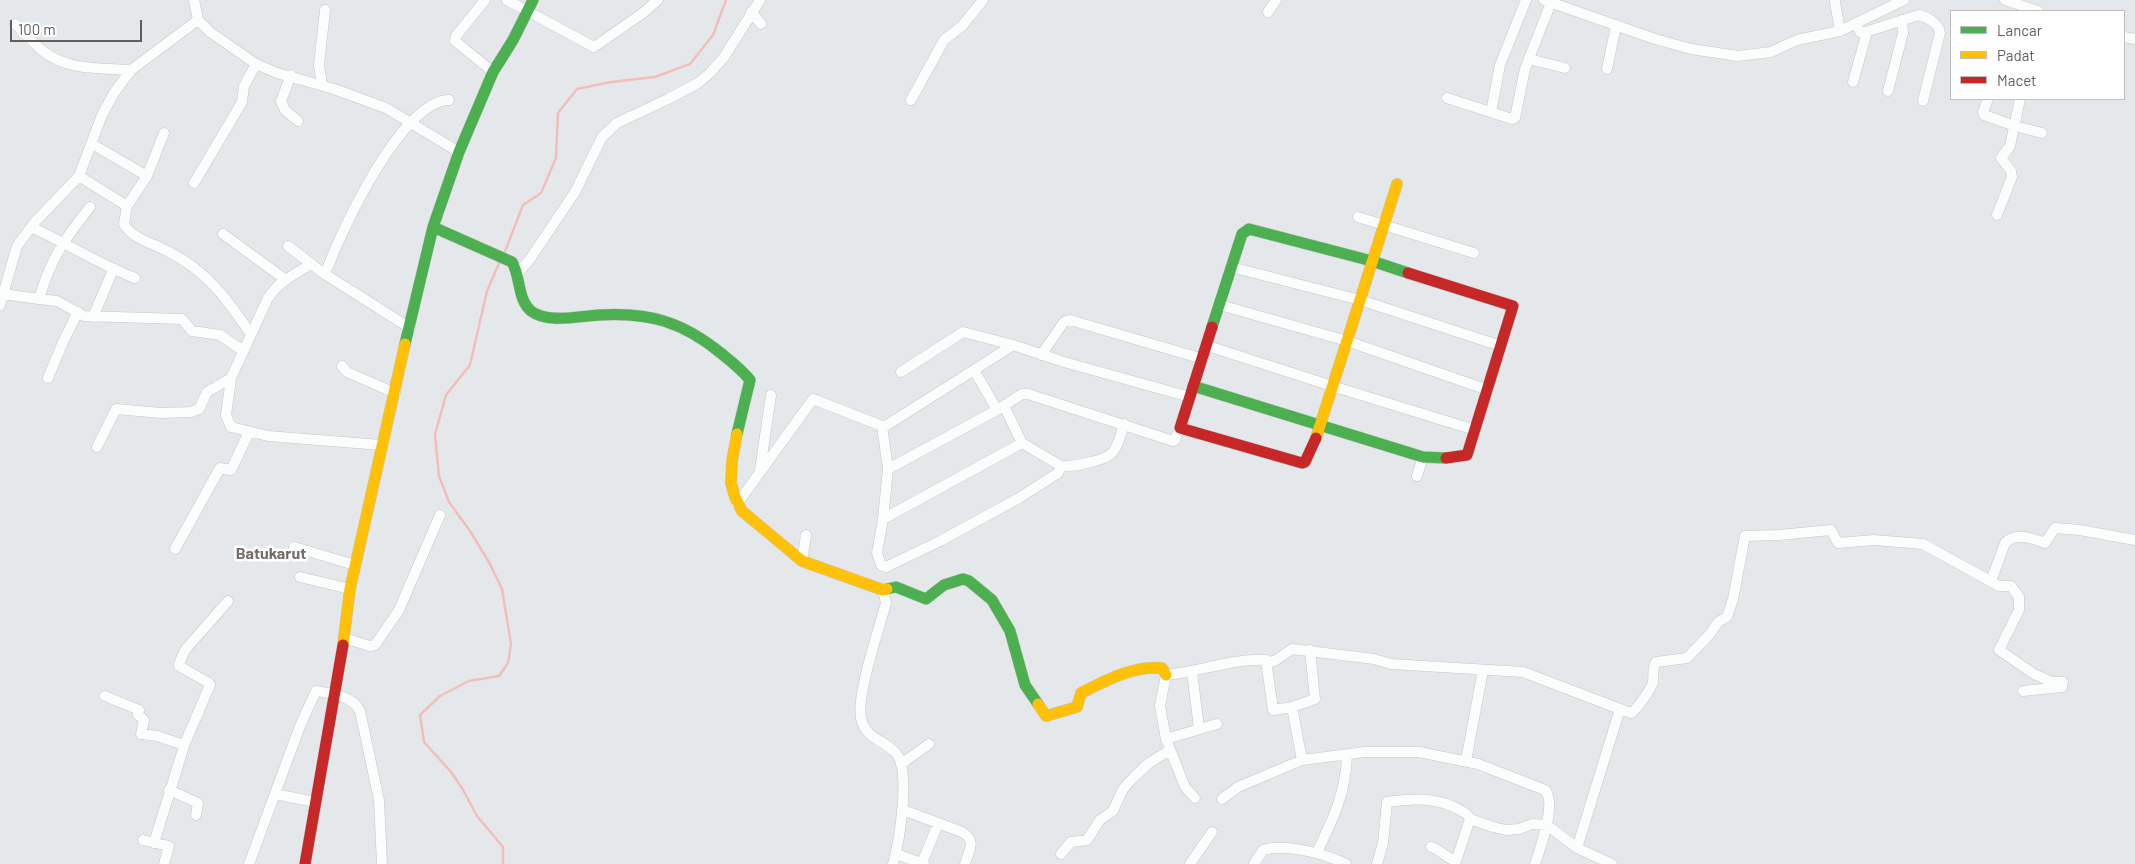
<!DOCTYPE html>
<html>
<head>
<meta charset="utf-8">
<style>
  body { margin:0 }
  #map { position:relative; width:2135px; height:864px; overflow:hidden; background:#e5e8eb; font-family:Barlow,sans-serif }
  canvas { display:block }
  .legend { position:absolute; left:1950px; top:10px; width:175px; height:90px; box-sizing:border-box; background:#fff; border:1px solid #c1bebd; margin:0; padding:6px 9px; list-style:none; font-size:15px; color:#635d5b }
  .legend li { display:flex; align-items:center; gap:10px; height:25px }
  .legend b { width:25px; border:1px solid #c1bebd }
  .scale { position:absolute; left:10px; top:20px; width:132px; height:22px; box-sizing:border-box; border:2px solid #635d5b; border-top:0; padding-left:6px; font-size:15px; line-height:18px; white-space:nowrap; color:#635d5b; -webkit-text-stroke:4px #fff; paint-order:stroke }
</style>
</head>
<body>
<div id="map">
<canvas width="2135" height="864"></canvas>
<ul class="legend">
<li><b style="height:6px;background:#4caf50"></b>Lancar</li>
<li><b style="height:6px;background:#ffc107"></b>Padat</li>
<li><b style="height:6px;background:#c62828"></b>Macet</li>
</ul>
<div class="scale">100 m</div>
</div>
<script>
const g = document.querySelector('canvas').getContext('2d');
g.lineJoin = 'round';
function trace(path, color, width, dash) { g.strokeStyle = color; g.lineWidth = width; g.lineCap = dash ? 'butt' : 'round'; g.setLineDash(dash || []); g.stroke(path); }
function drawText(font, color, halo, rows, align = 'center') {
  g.font = font + ' Barlow,sans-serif'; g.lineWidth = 5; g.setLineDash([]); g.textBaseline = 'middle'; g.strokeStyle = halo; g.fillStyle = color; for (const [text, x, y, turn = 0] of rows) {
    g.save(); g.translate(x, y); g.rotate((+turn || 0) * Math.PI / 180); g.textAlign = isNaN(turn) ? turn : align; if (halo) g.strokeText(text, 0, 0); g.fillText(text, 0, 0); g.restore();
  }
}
const stream = new Path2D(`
  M504 254 523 205 541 193 556 158 558 113 577 89 611 82 655 77 690 64 713 35 726 0
  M500 261 487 291 470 365 446 395 435 434 439 476 449 502 470 531 490 564 502 589 511 644 508 663 499 676 469 681 440 696 420 715 424 742 451 772 462 788 477 816 503 847V864`);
const street = new Path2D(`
  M194 0 198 20 210 32 256 64 277 73 334 89 386 108 459 152
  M485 0 456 36 455 41 493 72
  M507 0 594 47 643 13 658 0
  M1544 0 1655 39 1691 49 1738 56 1771 52 1797 40 1840 31 1904 0
  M2005 0 2038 11
  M1835 2 1840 31
  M751 12 761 24
  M1268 12 1276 0
  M1856 23 1860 32 1862 33 1919 15C1928 17 1939 24 1940 33L1923 101
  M15 24C25 33 33 43 43 51 68 71 101 68 131 70
  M2124 37 2135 39
  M1529 59 1565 68
  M1607 69 1616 26
  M291 75 281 101 285 110 298 121
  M1853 82 1867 32
  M322 85 319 65 325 10
  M1888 91 1903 33 1902 20
  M1447 98 1512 119 1515 118 1525 69 1552 0
  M1988 99 1983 112 1984 115 2015 126 2042 133
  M911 100 944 40 962 26 983 0
  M1492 107 1500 65 1526 0
  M164 133 147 176 127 206 124 224C132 239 155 244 169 252 207 271 227 299 250 333
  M92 144 147 176
  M79 176 127 206
  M194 183 242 102 244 86 256 64
  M1997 215 2012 177 2011 171 2001 158 2010 146 2020 99
  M1358 217 1474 253
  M31 227C66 243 99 264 135 278
  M223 234 286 280
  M288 246 323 273 410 328
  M311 264C295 274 276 283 267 300L231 378 226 415 231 427 268 436 381 445
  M1231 267 1360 300 1501 346
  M323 273 328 267C343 227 402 101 449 100
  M517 274 530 259 575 192 602 137 617 123 668 99 698 83 710 73 724 57 760 0
  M3 294 39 299C51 258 64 240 90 207
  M39 299 57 301 84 316 182 319 192 331 220 335 242 350
  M0 305 17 246 35 222 79 176 102 115 114 93 131 70 198 20
  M1220 305 1347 341 1488 390
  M93 317 113 270
  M1208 346 1332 386 1475 430
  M1041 355 1064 322 1070 320 1203 359
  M342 366 347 372 395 393
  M974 370 1013 345 1064 362 1190 397
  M901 372 963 332 1013 345
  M48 378 63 342 78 312
  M882 426 888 469 883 519 877 553 881 565 886 567 940 541 1019 498 1058 473 1061 466 1022 443 1004 406
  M97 447 116 409 161 413 191 412 199 409 207 392 231 378
  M1061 466C1072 467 1103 461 1111 454 1118 448 1121 433 1124 424
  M888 469 997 410 1022 394H1028L1173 441 1175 440 1180 428
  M760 470 771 395
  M1417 476 1423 457
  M737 504 813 399 882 426 887 425 974 370 997 410
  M883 519 1022 443
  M294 547 355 565
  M175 549 220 468 231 470 249 432
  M802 561 806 535
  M300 577 350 589
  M1991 581 2005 543C2016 531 2033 539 2045 543L2055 528 2080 530 2135 540
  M883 590 886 603C879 629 856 696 861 718 865 738 883 740 895 752 912 769 899 842 893 864
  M344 638 370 646 375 645 399 610 440 515
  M1310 650 1315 699 1292 707 1302 760 1365 752H1419L1478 764 1545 790C1557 803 1540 849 1535 864
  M1268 663 1276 660 1292 649 1374 659 1391 664 1523 672 1620 709
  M1192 672 1199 728
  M105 696 139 710 138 715 144 720 141 734 157 736 184 745
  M1166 739 1160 706 1166 675C1199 672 1233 658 1266 660L1273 710 1292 707
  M1466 761 1483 670
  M901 764 929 744
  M169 790 198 803 196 815
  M275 794 315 802
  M1195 798 1185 787 1166 739 1217 724
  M1222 799 1238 787 1302 760
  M903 810 962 832C977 841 969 850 965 864
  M143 840 169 846 164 864
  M154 843 185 743 210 685 209 683 179 666V664L185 650 228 601
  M1431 847C1441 850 1446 858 1456 861
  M1577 848 1620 709 1631 713C1635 712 1652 688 1653 682 1654 675 1652 668 1656 662L1687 658 1710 634 1718 622 1727 617 1733 599 1745 536 1779 535 1831 530 1838 543 1874 540 1923 544 1999 586H2011L2019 597V610L1999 650 2034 674 2052 682H2063L2062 687 2023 691
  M1317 852C1333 819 1346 793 1347 755
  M896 854 924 864
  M1061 854 1071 842 1087 840 1100 820 1113 811 1123 789 1133 778 1149 763 1170 750
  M922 863 938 824
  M249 864 300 726 316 691C330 693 353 696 360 711L379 800 382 864
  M1190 864 1212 832
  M1254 864 1263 850C1285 843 1326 854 1346 864
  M1377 864 1383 843 1387 802C1413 798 1438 797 1462 811 1466 814 1468 814 1470 819
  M1455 864 1470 819 1493 827 1506 830 1519 829 1532 824 1547 825 1577 848 1612 864`);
const fast = new Path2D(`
  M433 227 512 262C521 277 517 299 531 311 548 324 580 316 599 315 650 312 683 322 722 354 732 362 742 370 750 380L737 434
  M1212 327 1242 234 1249 229 1372 261 1408 273
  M405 344 433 227 459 152 493 72 513 40 533 0
  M1193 386 1423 457 1446 458
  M887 589 896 587 926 599 944 585 963 579 969 581 992 600 1010 631 1025 685 1038 704`);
const slow = new Path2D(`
  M737 434 732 461 731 483 735 497 742 511 802 561 883 590 887 589
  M1316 438 1397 184
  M343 645 350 589 405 344
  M1038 704 1046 716 1077 707 1081 693C1105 681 1134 665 1162 668L1166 675`);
const jam = new Path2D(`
  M1408 273 1513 306 1467 455 1446 458
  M1212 327 1180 428 1302 463 1305 462 1316 438
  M305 864 343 645`);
const quarterNames = [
  ["Batukarut",271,554]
];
trace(stream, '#f2bebc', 2.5);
trace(street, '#c6c6c7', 11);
trace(fast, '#c5c4c5', 12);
trace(slow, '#c5c4c5', 12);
trace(jam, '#c5c4c5', 12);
trace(street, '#fbfcfc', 10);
trace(fast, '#4caf50', 11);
trace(slow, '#ffc107', 11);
trace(jam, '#c62828', 11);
drawText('bold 16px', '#746d6c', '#fff', quarterNames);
</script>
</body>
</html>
